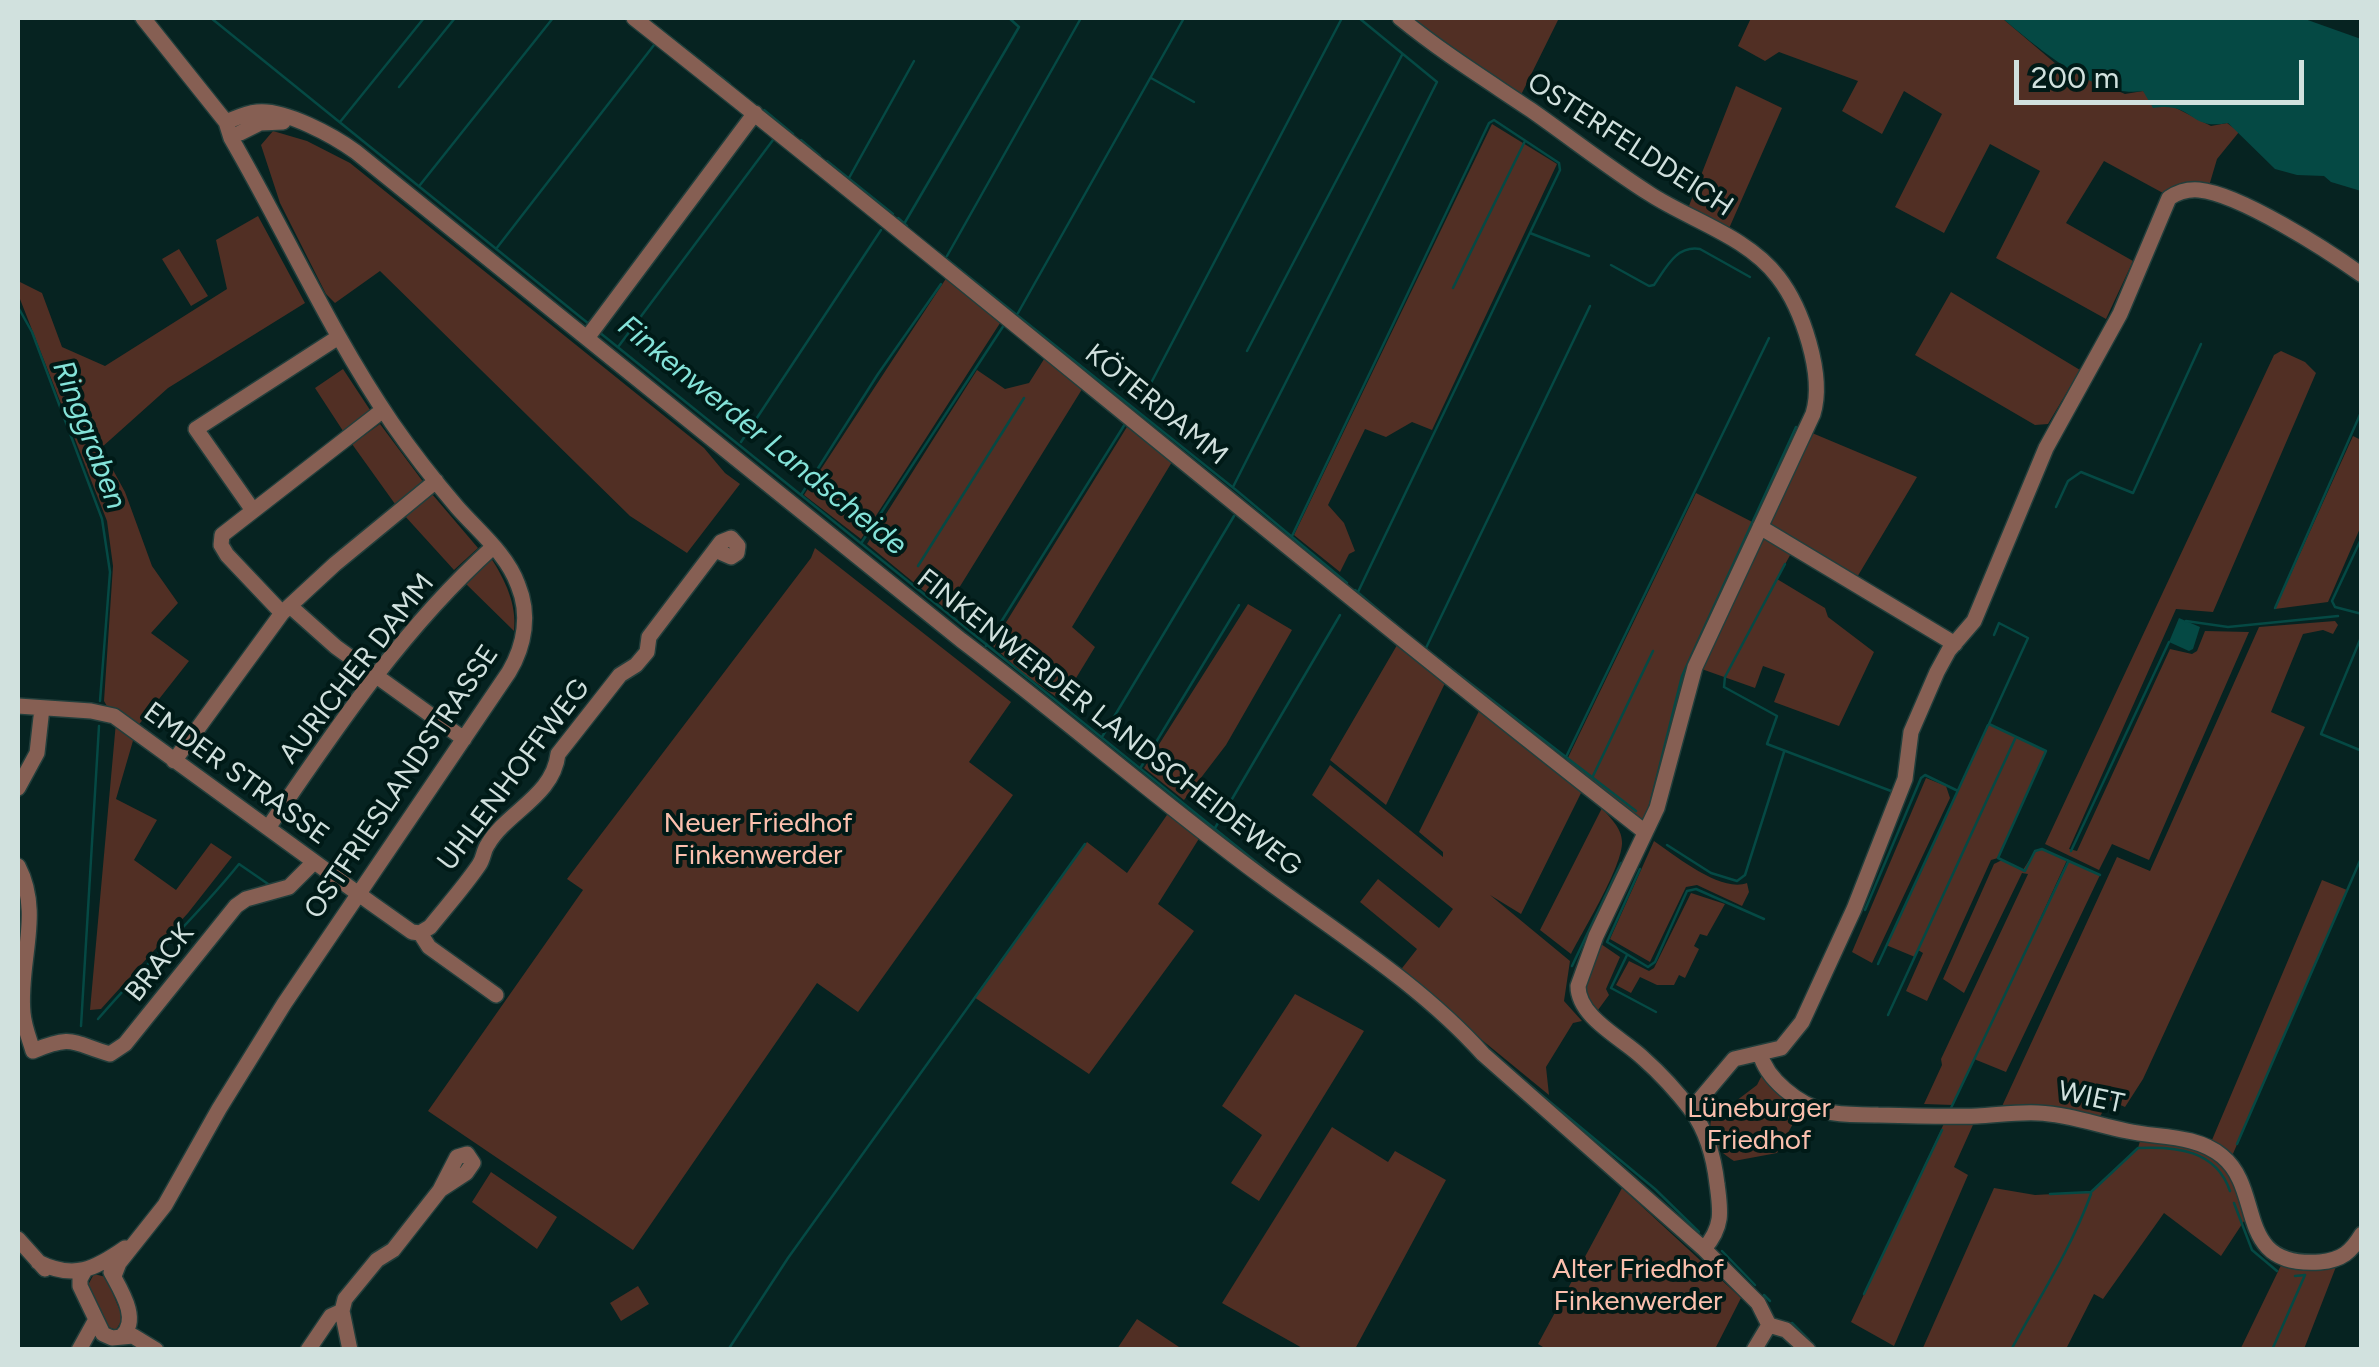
<!DOCTYPE html>
<html>
<head>
<meta charset="utf-8">
<style>
  body { margin:0 }
  #map { position:relative; width:2379px; height:1367px; overflow:hidden; background:#062321; font-family:Figtree,sans-serif }
  canvas { display:block }
  .frame { position:absolute; inset:0; border:20px solid #d1e1de; pointer-events:none }
  .scale { position:absolute; left:2014px; top:60px; width:290px; height:45px; box-sizing:border-box; border:5px solid #d1e1de; border-top:0; padding-left:12px; font-size:30px; line-height:35px; white-space:nowrap; color:#d1e1de; -webkit-text-stroke:8px #001a17; paint-order:stroke }
</style>
</head>
<body>
<div id="map">
<canvas width="2379" height="1367"></canvas>
<div class="frame"></div>
<div class="scale">200 m</div>
</div>
<script>
const g = document.querySelector('canvas').getContext('2d');
g.lineJoin = 'round';
function paint(path, color) { g.fillStyle = color; g.fill(path, 'evenodd'); }
function trace(path, color, width, dash) { g.strokeStyle = color; g.lineWidth = width; g.lineCap = dash ? 'butt' : 'round'; g.setLineDash(dash || []); g.stroke(path); }
function drawText(font, color, halo, rows, align = 'center') {
  g.font = font + ' Figtree,sans-serif'; g.lineWidth = 8; g.setLineDash([]); g.textBaseline = 'middle'; g.strokeStyle = halo; g.fillStyle = color; for (const [text, x, y, turn = 0] of rows) {
    g.save(); g.translate(x, y); g.rotate((+turn || 0) * Math.PI / 180); g.textAlign = isNaN(turn) ? turn : align; if (halo) g.strokeText(text, 0, 0); g.fillText(text, 0, 0); g.restore();
  }
}
const green = new Path2D(`
  M1415 18H1559L1518 101 1410 26Z
  M1751 18H2002L2056 64 2125 94 2143 91 2211 126 2227 123 2239 132 2217 159 2209 186 2187 184 2163 193 2104 161 2066 223 2133 261 2106 319 1996 258 2040 171 1990 144 1944 233 1895 207 1942 114 1904 91 1882 134 1842 111 1858 81 1779 52 1765 61 1738 46Z
  M1736 86 1782 108 1727 233 1687 211Z
  M1492 124 1557 164 1432 430 1412 422 1386 437 1365 429 1328 505 1344 523 1355 551 1349 554 1340 572 1294 535Z
  M273 131 307 141 350 163 704 448 725 473 740 484 687 553 630 516 380 271 335 303 326 294 280 203 261 145Z
  M258 216 305 303 168 388 101 448 125 492 152 566 178 603 151 633 189 661 137 727 116 799 157 820 134 860 176 890 211 843 232 857 188 913 101 1009 90 1010 116 722 104 701 113 566 107 521 18 294V281L42 293 62 347 105 366 227 289 216 240Z
  M179 249 208 296 191 306 162 259Z
  M947 277 990 310 992 317 1002 320 861 539 804 495Z
  M1951 292 2080 370 2048 424 2035 425 1915 355Z
  M2281 351 2305 362 2316 373 2213 612 2176 609 2069 849 2077 851 2170 649 2192 654 2197 651 2205 631 2249 632 2149 860 2112 844 2099 870 2045 844 2274 355Z
  M1046 356 1084 386 946 609 867 544 977 370 1005 389 1029 383Z
  M343 369 372 413 345 434 315 388Z
  M1130 422 1175 457 1072 627 1095 647 1062 701 1021 672 992 645Z
  M380 424 424 483 395 504 352 444Z
  M1805 430 1917 477 1853 584 1794 548 1777 579 1825 608 1828 617 1874 652 1839 726 1774 702 1785 674 1763 666 1755 688 1696 667 1645 832 1563 768 1696 493 1760 526Z
  M2353 436 2361 440V526L2328 602 2275 609Z
  M432 494 478 548 454 570 404 515Z
  M815 548 1011 702 969 762 1013 795 858 1012 817 983 633 1250 428 1111 583 890 567 879 811 558Z
  M491 558C505 580 517 604 514 631L463 581Z
  M1248 604 1292 630 1226 745 1184 800 1144 768Z
  M2335 621 2338 625 2333 634 2323 630 2303 634 2271 712 2305 727 2143 1079 2125 1107 2109 1100 2096 1124 1998 1115 2117 857 2150 871 2259 627Z
  M1400 640 1448 677 1386 805 1330 760Z
  M1479 711 1582 791 1521 914 1490 895 1570 961 1564 1001 1582 1021 1573 1023 1546 1067 1549 1095 1399 972 1417 949 1360 902 1378 879 1439 928 1453 909 1312 795 1330 765 1443 857V852L1419 832Z
  M1989 724 2046 751 1998 858 1991 860 1927 1001 1906 991 1923 953 1918 950 1915 957 1886 945Z
  M1926 778 1946 786 1950 798 1872 963 1852 952Z
  M1602 808C1610 818 1622 828 1622 842 1623 865 1583 931 1571 954L1540 930Z
  M1169 812 1200 837 1158 904 1194 931 1089 1074 974 997 1087 842 1127 873Z
  M1654 841C1676 856 1721 893 1747 883L1749 892 1742 906 1697 885 1686 887 1650 962 1610 939Z
  M2042 849 2067 860 2034 932 2069 861 2100 875 2006 1072 1974 1059 1953 1105 1924 1104 1942 1065 1941 1059 2028 874 2022 873 1964 993 1943 979 1994 864 2002 860 2023 870 2035 851Z
  M2322 880 2347 890 2229 1163 2250 1212 2221 1256 2164 1213 2103 1299 2094 1294 2066 1349 1922 1350 1994 1188 2035 1195 2091 1192 2138 1148 2142 1134 2209 1147Z
  M1691 893 1725 904 1707 936 1700 934 1694 946 1699 949 1685 978 1679 975 1674 985H1657L1640 977 1631 993 1616 985 1629 961 1649 971 1654 968Z
  M1601 944 1620 957 1606 989 1609 995 1598 1010 1587 999 1586 988Z
  M1295 994 1364 1031 1259 1201 1231 1183 1262 1135 1222 1106Z
  M1763 1073 1801 1109 1777 1153 1734 1161C1718 1150 1707 1141 1711 1120L1757 1085Z
  M1977 1116 1954 1167 1968 1175 1894 1346 1851 1322 1947 1117Z
  M1332 1127 1388 1162 1395 1151 1446 1180 1355 1349H1304L1222 1303Z
  M491 1172 557 1217 537 1249 472 1202Z
  M1622 1188 1741 1298 1715 1349 1548 1350 1538 1344Z
  M2285 1257 2339 1259 2304 1349 2240 1350Z
  M94 1274 106 1277 123 1318 116 1330 106 1326 88 1285Z
  M638 1286 649 1304 621 1321 610 1303Z
  M1137 1319 1182 1349H1117Z`);
const water = new Path2D(`
  M2002 18H2302L2361 39V191L2331 182 2324 176 2297 175 2275 169 2228 123C2188 131 2194 101 2153 108L2143 91C2096 99 2037 47 2002 18Z
  M2179 618 2200 627 2193 649 2189 651 2169 642Z`);
const stream = new Path2D(`
  M211 18 589 324
  M646 18 730 84
  M1151 78 1194 102
  M399 87 455 18
  M764 110 793 134
  M340 122 424 18
  M801 140 820 156
  M827 161 893 214
  M849 178 914 61
  M420 185 553 18
  M898 218 907 226
  M904 224 1019 27 1009 18
  M1530 233 1589 256
  M496 249 654 45
  M938 252 1236 490 1347 583
  M947 256 1081 18
  M1611 265 1649 286 1654 285C1666 268 1676 245 1700 249L1750 277
  M1453 288 1525 141
  M18 307 32 332 102 519 110 572 100 701
  M1018 313 1184 18
  M599 332 1282 883
  M618 347 773 140
  M1247 351 1402 55
  M1140 404 1342 18
  M741 442 881 230
  M1233 487 1437 82 1359 18
  M801 495 878 374 941 284
  M2056 507 2068 481 2081 472 2133 493 2201 344
  M1292 536 1489 123 1494 120 1559 163 1560 170 1358 592
  M2362 537 2332 601 2335 607 2362 614
  M862 542 1004 325
  M1785 564 1725 677 1724 687 1777 716 1767 744 1891 791
  M918 566 1024 398
  M1355 590 1401 629
  M2275 608 2362 410
  M2186 621 2228 627 2338 616
  M1994 635 1999 623 2028 638 1989 724 2046 751 1998 858 2025 871 2035 851 2042 849 2100 875
  M2362 635 2321 734 2362 751
  M986 646 1125 424
  M1426 648 1590 306
  M1431 653 1636 811
  M1102 737 1234 516
  M1566 757 1769 338
  M1141 767 1239 605
  M1593 776 1653 651
  M1649 809 1682 676 1796 427
  M1215 828 1340 615
  M1667 845 1711 873 1737 881 1745 875 1784 752
  M2071 851 2169 642
  M1640 869 1607 942 1648 967 1655 962 1687 891 1696 889 1764 919
  M1865 910 1921 778 1925 775 1956 790
  M1627 955 1611 988 1656 1012
  M1878 964 1988 725
  M1572 966 1621 863
  M1888 1015 2015 739
  M98 1019C143 966 195 919 239 864L271 886
  M81 1026 99 726
  M1515 1073 1655 1189 1699 1232
  M1951 1108 2068 862
  M2237 1144 2362 856
  M2050 1194 2091 1192 2138 1148C2176 1146 2216 1150 2230 1191
  M2234 1203 2252 1250 2277 1271
  M1722 1251 1755 1285
  M1864 1294 1942 1130
  M1764 1295 1770 1301
  M1792 1323 1809 1340
  M1819 1349 1820 1350
  M728 1350 788 1258 1085 844
  M2011 1350C2039 1298 2071 1249 2091 1194
  M2272 1350 2305 1275 2295 1276`);
const minor = new Path2D(`
  M634 18C974 286 1304 566 1645 832
  M1400 18C1443 53 1485 79 1531 110 1571 138 1609 168 1650 194 1690 220 1748 237 1778 277 1802 308 1825 375 1813 414L1695 667 1657 808 1596 936 1578 986C1578 1018 1624 1039 1644 1059 1661 1074 1678 1093 1692 1111 1707 1132 1714 1158 1717 1184 1721 1212 1723 1227 1704 1249
  M226 122C236 118 246 113 257 112 285 109 334 136 356 152L961 640C1063 717 1159 801 1262 877 1337 933 1420 984 1483 1054L1704 1249 1758 1303 1769 1325
  M240 133 260 123 283 122
  M587 338 755 113
  M252 509 196 429 337 338
  M1760 527 1955 644
  M290 606 336 647 464 739
  M282 613 227 555 221 545 222 535 383 410
  M18 706 91 711 114 716 371 903 412 932 420 933
  M174 761 282 613 335 564 436 481
  M18 788 37 753 42 708
  M268 828C336 728 403 628 493 547
  M18 866C43 914 18 962 23 1013 24 1026 29 1038 33 1051 74 1034 72 1043 110 1054L125 1044 236 906 246 899 289 887 314 862
  M420 933 430 927C446 907 464 887 479 865 484 858 483 851 488 844 508 811 553 796 558 754L620 675 636 665 647 652 649 637 721 542 731 538 738 546 737 553 731 557 715 550
  M420 933 429 947 496 995
  M1760 1053C1766 1079 1799 1105 1825 1111 1842 1116 1861 1114 1878 1115 1911 1116 1944 1117 1977 1116 1997 1115 2017 1112 2038 1113 2067 1114 2098 1125 2127 1131 2158 1138 2195 1134 2222 1156 2265 1191 2233 1268 2320 1262 2342 1260 2351 1252 2362 1234
  M1691 1110 1734 1059 1781 1048 1802 1022 1854 909 1905 779 1911 732 1937 672 1949 650 1974 621 2046 448 2120 314 2169 198C2178 192 2188 189 2199 190 2240 194 2327 250 2362 275
  M18 1239 45 1269
  M38 1262C74 1280 95 1269 125 1248
  M85 1270 80 1279V1286L103 1334 112 1338 133 1336 156 1350
  M111 1272C121 1291 140 1319 122 1336
  M114 1276 119 1263 165 1205 219 1109 284 1004 509 672C525 645 530 614 518 585 507 554 478 531 457 507 434 480 412 452 392 423 330 332 286 233 231 138L226 122 143 18
  M1769 1325 1786 1330 1808 1350
  M79 1350 95 1321
  M308 1350 331 1316 342 1311
  M350 1350 342 1311 345 1299 377 1260 393 1250 440 1190 466 1173 473 1163 467 1154 457 1157 440 1190
  M1754 1350 1769 1325`);
const streetNames = [
  ["OSTERFELDDEICH",1630,145,33],
  ["KÖTERDAMM",1156,405,39],
  ["AURICHER DAMM",357,669,-52],
  ["FINKENWERDER LANDSCHEIDEWEG",1109,723,38],
  ["EMDER STRASSE",236,774,36],
  ["UHLENHOFFWEG",514,775,-53],
  ["OSTFRIESLANDSTRASSE",402,782,-56],
  ["BRACK",160,963,-51],
  ["WIET",2091,1098,12]
];
const parkNames = [
  ["Neuer Friedhof",758,824],
  ["Finkenwerder",758,856],
  ["Lüneburger",1759,1109],
  ["Friedhof",1759,1141],
  ["Alter Friedhof",1638,1270],
  ["Finkenwerder",1638,1302]
];
const waterNames = [
  ["Ringgraben",89,435,69],
  ["Finkenwerder Landscheide",762,436,39]
];
paint(green, '#512f24');
paint(water, '#054944');
trace(stream, '#054944', 2.5);
trace(minor, '#223e3b', 18);
trace(minor, '#865f53', 15);
drawText('28px', '#d1e1de', '#001a17', streetNames);
drawText('28px', '#fbc0ae', '#001a17', parkNames);
drawText('italic 30px', '#84e3d9', '#001a17', waterNames);
</script>
</body>
</html>
